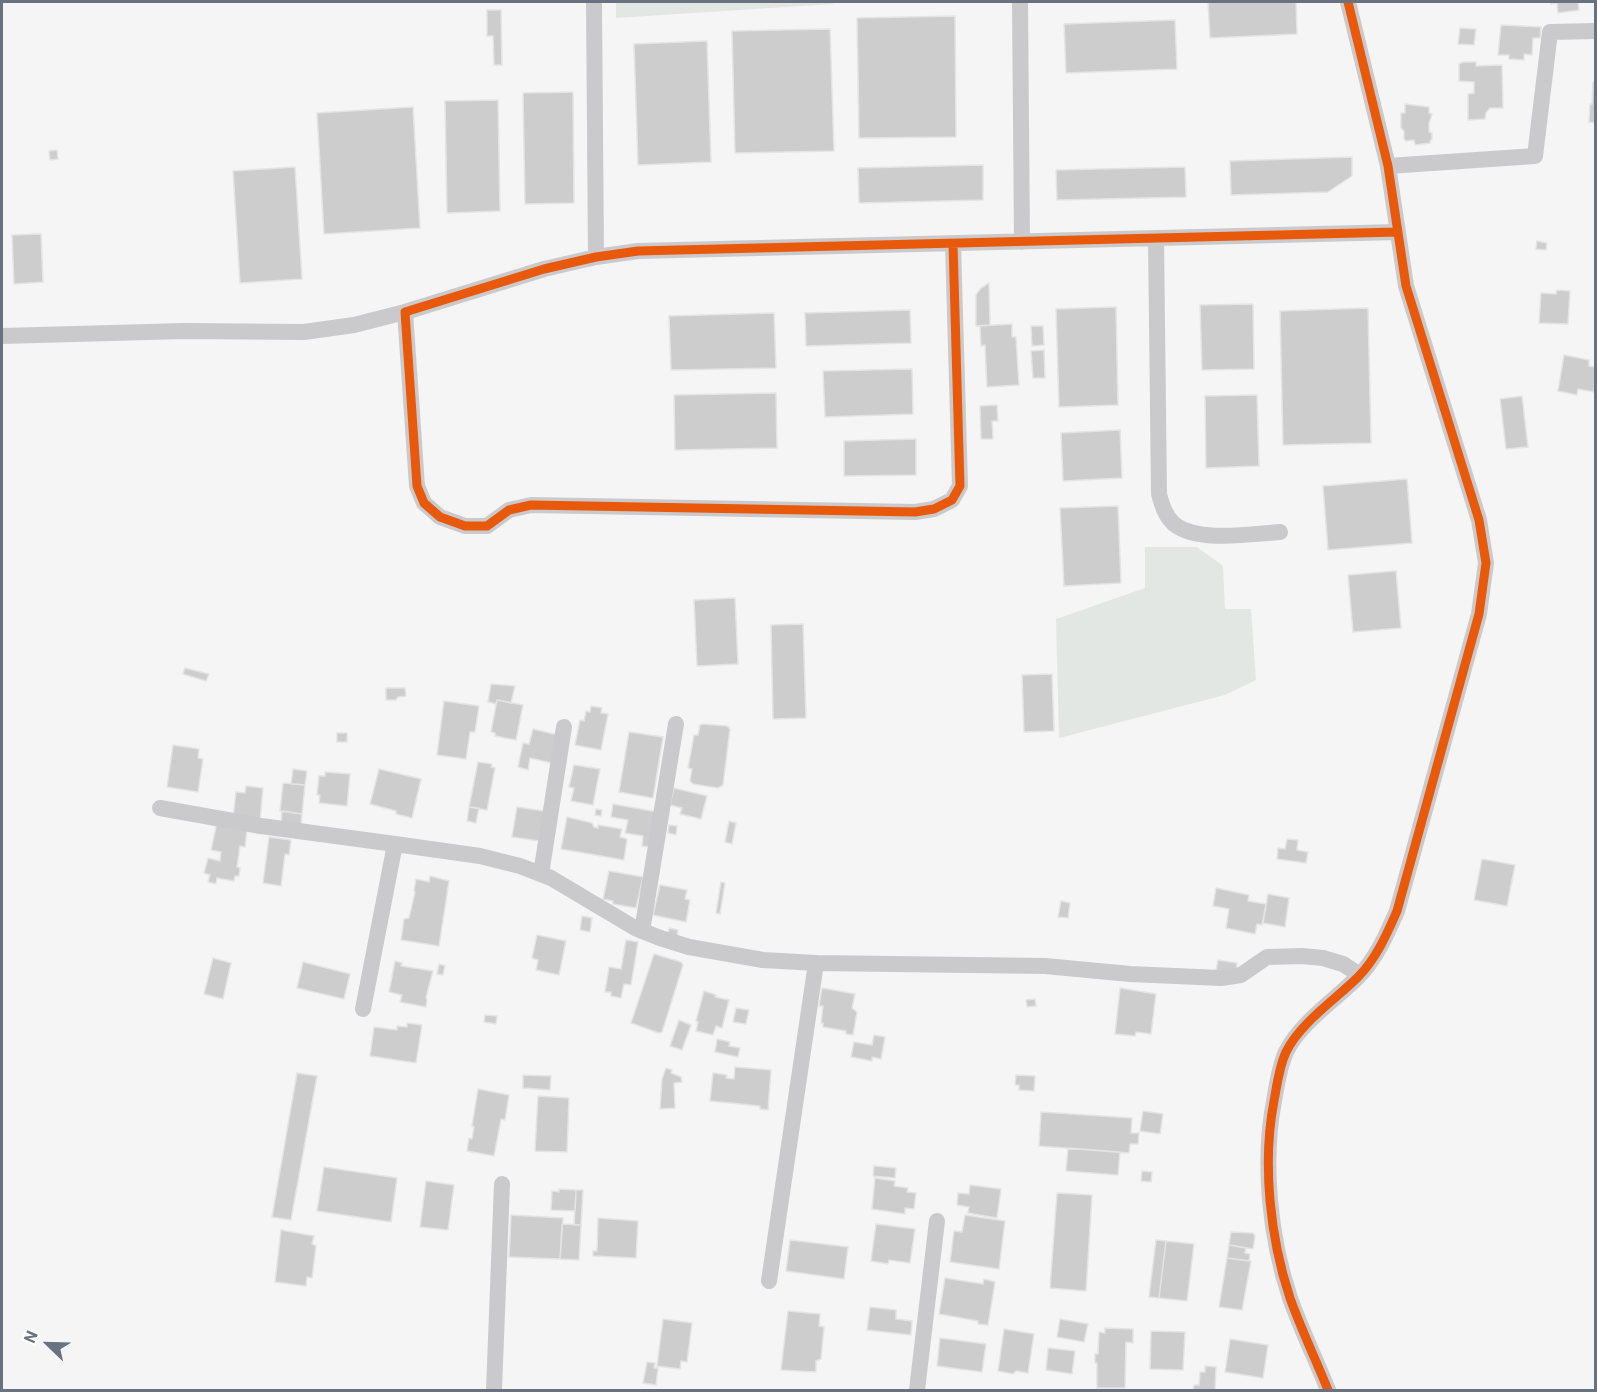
<!DOCTYPE html>
<html>
<head>
<meta charset="utf-8">
<style>
  body { margin:0 }
  #map { position:relative; width:1597px; height:1392px; overflow:hidden; background:#f5f5f5; font-family:Roboto,sans-serif }
  canvas { display:block }
  .frame { position:absolute; inset:0; border:3px solid #697281; pointer-events:none }
  .north { position:absolute; left:18px; top:1314px; width:60px; height:60px; -webkit-text-stroke:4px #fff; paint-order:stroke; rotate:293deg; font-size:16px; font-weight:700; line-height:24px; text-align:center; color:#697281 }
  .north::after { content:''; display:block; margin:auto; width:21px; height:27px; background:#697281; clip-path:polygon(50% 0,100% 100%,50% 72%,0 100%) }
</style>
</head>
<body>
<div id="map">
<canvas width="1597" height="1392"></canvas>
<div class="frame"></div>
<div class="north">N</div>
</div>
<script>
const g = document.querySelector('canvas').getContext('2d');
g.lineJoin = 'round';
function paint(path, color) { g.fillStyle = color; g.fill(path, 'evenodd'); }
function trace(path, color, width, dash) { g.strokeStyle = color; g.lineWidth = width; g.lineCap = dash ? 'butt' : 'round'; g.setLineDash(dash || []); g.stroke(path); }
const green = new Path2D(`
  M616 2H833V4L616 18Z
  M1145 547H1197L1223 566 1225 609H1251L1256 680 1225 695 1059 738 1056 619 1145 588Z`);
const building = new Path2D(`
  M1208 2H1296L1297 34 1210 38Z
  M1551 2H1578L1579 10 1558 13 1557 3 1551 4Z
  M487 10H501L502 65H494L493 36H487Z
  M955 16 956 137 859 138 857 18Z
  M1175 20 1177 69 1066 73 1064 24Z
  M1501 25 1541 27 1540 38H1533L1532 55 1524 54V60L1509 59V55H1498Z
  M1460 28 1476 29 1474 45 1458 44Z
  M830 29 834 151 735 153 732 31Z
  M707 41 711 162 638 165 634 44Z
  M1463 62H1476V66L1502 65 1503 108H1490L1486 113 1485 119 1468 120V94L1474 93V82L1459 81V64Z
  M1593 82H1596V123L1589 122 1590 104H1592Z
  M573 92 574 203 525 204 523 93Z
  M498 100 500 211 447 213 445 101Z
  M1405 104 1429 107V113L1432 114 1429 123V132L1432 133V139L1430 141V143L1415 145 1414 140 1406 141 1404 139V131L1401 128V113H1405Z
  M413 107 420 228 324 234 317 113Z
  M57 150 58 159 50 160 49 151Z
  M1352 157V176L1328 192 1231 195 1230 161Z
  M983 165V200L859 203 858 168Z
  M295 167 302 279 240 283 233 171Z
  M1185 167 1186 197 1057 200 1056 170Z
  M41 234 43 282 14 284 12 235Z
  M1537 241 1547 243 1546 250 1536 249Z
  M989 283 990 325 976 326V295L981 288Z
  M1557 290 1570 291 1568 324 1539 323 1541 293 1556 294Z
  M1253 304 1254 369 1202 370 1200 305Z
  M1116 307 1118 405 1059 407 1056 309Z
  M1368 308 1371 443 1283 445 1280 311Z
  M910 310 911 343 806 346 805 313Z
  M774 313 776 368 671 370 669 316Z
  M1012 324V337H1016L1019 385 987 387 985 345 981 346 980 326Z
  M1031 326H1043L1044 345 1032 346Z
  M1044 350 1045 378H1033L1031 351Z
  M1564 355 1589 360V366L1596 367 1594 392 1578 389 1577 395 1558 391Z
  M912 369 913 414 825 417 823 371Z
  M776 393 777 448 675 450 674 395Z
  M1257 395 1259 466 1206 468 1205 396Z
  M1522 396 1528 447 1506 449 1500 399Z
  M997 405 998 421H992L993 439H981L980 406Z
  M1120 430 1122 478 1063 481 1061 433Z
  M916 439V475L844 476V441Z
  M1407 479 1412 543 1328 550 1323 486Z
  M1118 506 1121 583 1064 586 1060 508Z
  M1396 571 1401 628 1353 632 1348 575Z
  M735 598 738 664 697 666 694 600Z
  M803 624 806 718 773 719 771 625Z
  M185 668 209 674 206 681 183 674Z
  M1052 674 1054 731 1024 732 1022 675Z
  M491 684 515 686 511 703 497 700 496 704 488 702Z
  M386 688H405L406 696 398 697 396 700H386Z
  M497 700 523 705 516 740 495 736V733L491 732Z
  M444 701 479 706 475 732H470L466 759 437 755Z
  M591 706 602 708 601 713 608 714 601 750 575 745 580 720 584 721 586 711 590 712Z
  M703 724 727 726 730 729 723 785 718 788 693 784 690 781 692 769 688 768 694 735H698L700 725Z
  M533 729 558 735 551 763 530 758 528 770 518 767 523 743 529 744Z
  M629 732 663 737 653 798 619 792Z
  M337 733H347V742H337Z
  M173 745 199 749 198 758 203 759 198 792 167 787Z
  M478 762 492 764 491 767 495 768 487 810 469 807Z
  M574 765 600 769 593 805 571 801 574 788 569 787Z
  M293 769 307 771 305 785 291 784Z
  M379 769 421 779 412 818 396 814V811L370 804Z
  M325 772 350 774 347 806 319 803 320 795H317L319 776H325Z
  M283 783 305 785 302 814 280 811Z
  M246 786 263 788 260 821 233 818 236 792 245 793Z
  M674 788 707 796 701 819 680 814 682 808 670 805Z
  M613 804 657 812 651 847 642 846 643 836 625 833 628 820 611 817Z
  M469 807 479 808 476 823 467 821Z
  M517 807 544 811 539 841 512 837Z
  M596 809 602 810 601 816 595 815Z
  M282 811 302 814 301 825 281 823Z
  M567 817 592 823 594 827 598 828V825L622 829 620 837 627 839 624 860 561 849Z
  M729 821 736 823 732 844 725 842Z
  M217 822 247 830 245 847 240 846 237 867 240 868 239 876H235L234 881 217 878 216 884 208 882 210 875 204 873 208 858 220 861 221 852 211 850Z
  M669 825 677 826 676 835 668 833Z
  M269 837 291 840 289 855 285 854 281 886 263 883Z
  M1287 839 1298 840 1297 850 1308 852 1306 863 1277 859 1278 848 1285 849Z
  M1482 859 1515 865 1507 906 1474 900Z
  M609 871 643 877 636 908 613 904V901L603 899Z
  M430 876 449 881 439 946 401 940 404 919 409 918 415 892 414 890 416 879 429 882Z
  M721 882 725 883 720 914 716 913Z
  M660 885 687 890 685 899 690 900 686 922 653 915Z
  M1216 888 1249 895 1248 901 1266 904 1262 925 1257 924 1255 934 1226 928 1229 909 1213 906Z
  M1268 894 1289 898 1285 927 1263 923Z
  M1061 901 1070 903 1068 918 1058 917Z
  M582 916 592 918 590 932 580 930Z
  M669 928 678 930 677 937 668 935Z
  M537 935 566 941 559 975 536 970 538 960 532 958Z
  M626 940 638 942 631 985 624 984 621 998 611 996V992H605L609 967 621 969Z
  M654 954 681 962 683 965 662 1032 659 1033 631 1023Z
  M213 958 231 963 223 999 204 994Z
  M1218 960 1237 963 1236 973 1216 970Z
  M395 961 402 963 401 966 433 971 426 997 427 1000 426 1007 400 1002 402 995 389 992Z
  M303 962 350 974 344 999 297 988Z
  M439 964 445 966 443 975 437 974Z
  M822 988 855 994 852 1008 857 1012 853 1035 846 1034V1031L823 1027V1023H821L823 1006H819Z
  M1120 988 1156 994 1151 1034 1136 1032 1135 1036 1115 1034Z
  M704 991 716 995 715 997 729 1000 722 1028 716 1026 713 1035 696 1031 698 1022 696 1021Z
  M1035 999 1036 1006 1027 1007 1026 1000Z
  M736 1008 749 1010 746 1024 733 1022Z
  M485 1015 497 1016 496 1024 484 1022Z
  M679 1020 691 1025 682 1050 670 1046Z
  M407 1023 422 1025 416 1063 370 1056 374 1027 397 1030V1026L407 1027Z
  M874 1035 885 1037 881 1059 872 1057V1061L851 1057 854 1042 872 1045Z
  M717 1039 730 1042 729 1046 740 1048 738 1057 715 1052Z
  M735 1067 771 1070 768 1110 760 1109V1106L710 1101 713 1073 727 1075 726 1078 734 1079Z
  M666 1068 672 1070 671 1073 681 1077 682 1082 674 1083 675 1108 660 1109 662 1079Z
  M297 1073 317 1076 291 1220 272 1217Z
  M523 1075 551 1076 550 1090 523 1088Z
  M1016 1075 1035 1076 1034 1091 1019 1090V1085H1015Z
  M478 1089 509 1095 505 1120 501 1119 494 1156 467 1151 469 1138 472 1139 474 1127 472 1126Z
  M538 1096 569 1098 567 1152 535 1151Z
  M1143 1111 1163 1114 1160 1134 1140 1131Z
  M1041 1112 1132 1118 1131 1133H1139L1138 1144H1130L1129 1153 1039 1146Z
  M1068 1148 1120 1152 1118 1175 1066 1171Z
  M874 1166 896 1168 895 1178 873 1176Z
  M324 1167 397 1178 391 1222 317 1211Z
  M1142 1171 1152 1172 1151 1182 1141 1181Z
  M875 1178 895 1181 894 1186 908 1188 907 1192 916 1193 914 1209 905 1208V1214L872 1209Z
  M426 1181 454 1185 448 1230 420 1227Z
  M970 1185 1001 1189 997 1218 968 1213 969 1207 957 1205 958 1193 969 1194Z
  M559 1189 576 1190 575 1211 551 1210 552 1191 559 1192Z
  M576 1190H583L581 1225H574Z
  M1057 1193 1092 1195 1086 1291 1050 1288Z
  M511 1215 563 1218 560 1259 509 1257Z
  M965 1215 1005 1221 999 1269 950 1262 954 1231 962 1232Z
  M598 1218 638 1221 636 1258 593 1256V1251H597Z
  M562 1224 581 1225 579 1260 560 1259Z
  M876 1224 915 1229 910 1263 889 1260 888 1264 871 1261Z
  M281 1230 314 1236 312 1244 316 1246 312 1278 307 1277 306 1286 275 1282Z
  M1231 1232 1253 1233 1255 1236 1253 1249 1229 1245Z
  M790 1240 848 1247 844 1279 786 1271Z
  M1156 1240 1166 1241 1159 1298 1149 1297Z
  M1166 1241 1194 1244 1187 1301 1159 1298Z
  M1229 1245 1246 1248 1245 1253 1250 1254 1249 1261 1227 1258Z
  M1227 1258 1251 1261 1242 1310 1219 1307Z
  M945 1278 983 1284 984 1279 995 1282 988 1325 978 1324V1321L939 1314Z
  M870 1307 896 1310V1319L912 1321 911 1335 867 1330Z
  M788 1311 820 1314 819 1326 824 1327 821 1359 816 1361V1372L781 1370Z
  M663 1319 692 1323 687 1362 681 1361 680 1369 657 1366Z
  M1060 1319 1088 1324 1084 1342 1057 1337Z
  M1105 1328 1133 1329V1343L1126 1342 1125 1388H1097V1363H1095V1354H1098L1099 1332 1105 1333Z
  M1004 1329 1034 1334 1028 1373 1016 1371 1013 1374 998 1371Z
  M1151 1331 1185 1332 1183 1370 1150 1369Z
  M940 1338 986 1344 982 1372 937 1366Z
  M1230 1339 1268 1345 1263 1378 1225 1372Z
  M1048 1348 1075 1351 1072 1374 1046 1370Z
  M647 1362 655 1363 654 1368H658L656 1385 643 1383Z
  M1205 1366 1216 1367 1215 1390H1193L1194 1385H1199L1200 1372H1205Z`);
const street = new Path2D(`
  M594 2 596 257
  M1020 2 1022 242
  M1388 166 1535 156 1550 32 1596 31
  M1156 238 1159 494C1162 505 1165 516 1174 524 1198 543 1250 534 1280 532
  M953 244 960 486 952 500 934 509 915 512 531 505 509 510 487 526H465L440 517 424 503 417 486 405 312 544 269 596 257 638 251 1398 232
  M2 336 184 331 304 332 354 325 405 312
  M160 808 261 826 395 844 480 856 520 866 551 878 635 928 660 938 689 947 763 960 816 963 1045 966 1130 974 1221 978 1241 975 1267 957 1302 956 1323 958 1343 964 1360 975
  M541 874 564 727
  M642 931 676 724
  M363 1009 395 844
  M769 1281 816 963
  M494 1390 502 1184
  M917 1390 937 1221
  M1328 1390C1316 1360 1301 1329 1290 1298 1270 1238 1262 1163 1274 1101 1277 1085 1279 1067 1286 1052 1300 1023 1335 1000 1358 977 1376 959 1387 934 1397 911L1479 614 1486 563 1479 520 1406 286 1388 166 1348 2`);
const cycleway = new Path2D(`
  M953 244 960 486 952 500 934 509 915 512 531 505 509 510 487 526H465L440 517 424 503 417 486 405 312 544 269 596 257 638 251 1398 232
  M1328 1390C1316 1360 1301 1329 1290 1298 1270 1238 1262 1163 1274 1101 1277 1085 1279 1067 1286 1052 1300 1023 1335 1000 1358 977 1376 959 1387 934 1397 911L1479 614 1486 563 1479 520 1406 286 1388 166 1348 2`);
paint(green, '#e3e7e3');
paint(building, '#cdcdce');
trace(building, '#e4e4e4', 1.5);
trace(street, '#cacacc', 16);
trace(cycleway, '#e8590c', 9);
</script>
</body>
</html>
